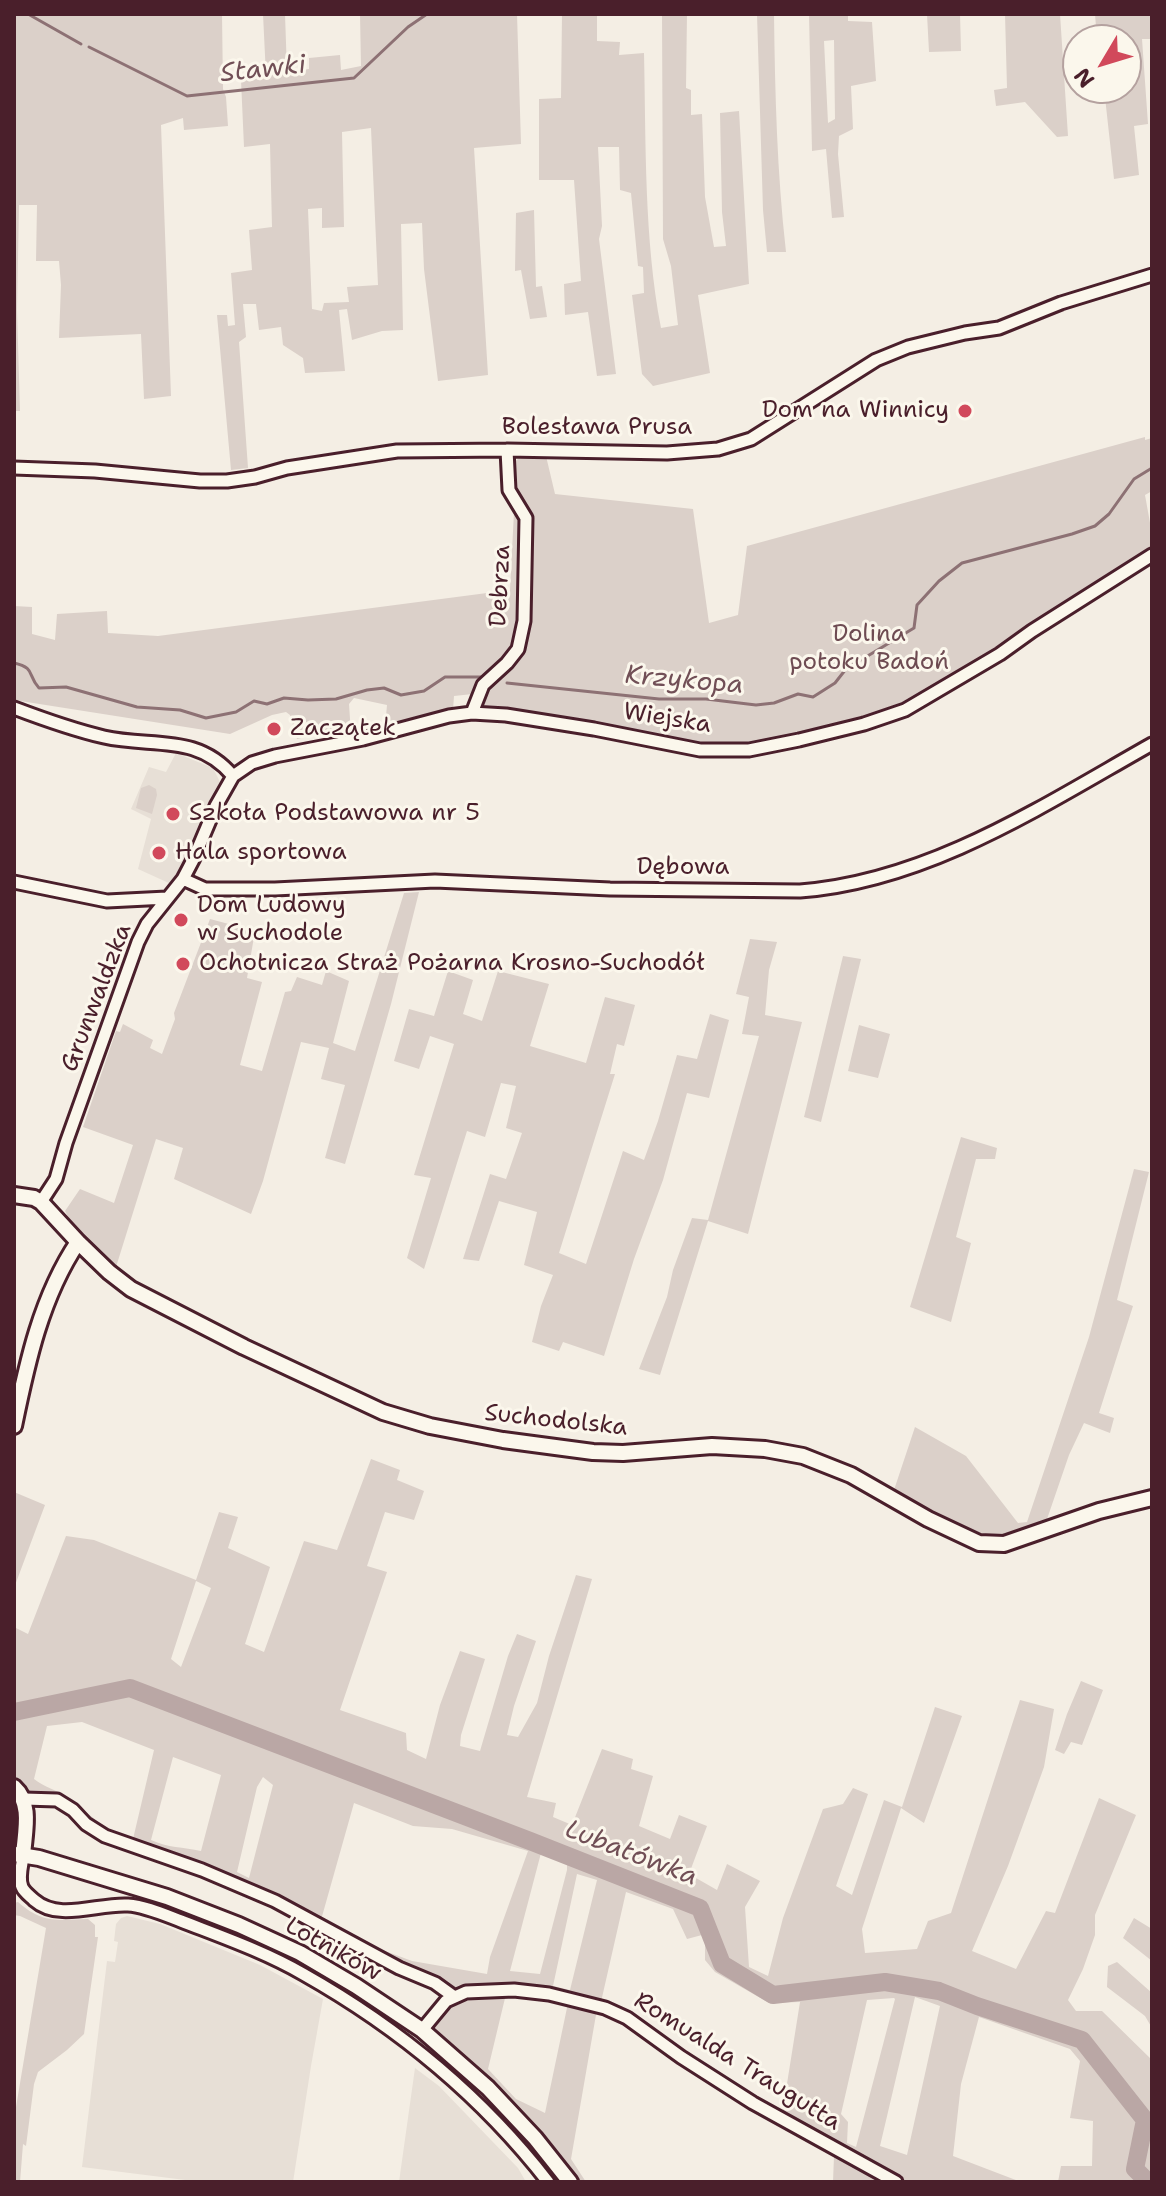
<!DOCTYPE html>
<html>
<head>
<meta charset="utf-8">
<style>
  body { margin:0 }
  #map { position:relative; width:1166px; height:2196px; overflow:hidden; background:#f4eee4; font-family:"Shantell Sans",sans-serif }
  canvas { display:block }
  .frame { position:absolute; inset:0; border:16px solid #4a1f2b; pointer-events:none }
  .north { position:absolute; left:1062px; top:24px; width:80px; height:80px; box-sizing:border-box; background:#fbf7ec; border:2px solid #b4a19f; border-radius:50%; rotate:232deg; font-size:22px; font-weight:700; line-height:32px; text-align:center; color:#4a1f2b }
  .north::after { content:''; display:block; margin:auto; width:28px; height:36px; background:#d1495b; clip-path:polygon(50% 0,100% 100%,50% 72%,0 100%) }
</style>
</head>
<body>
<div id="map">
<canvas width="1166" height="2196"></canvas>
<div class="frame"></div>
<div class="north">N</div>
</div>
<script>
const g = document.querySelector('canvas').getContext('2d');
g.lineJoin = 'round';
function paint(path, color) { g.fillStyle = color; g.fill(path, 'evenodd'); }
function trace(path, color, width, dash) { g.strokeStyle = color; g.lineWidth = width; g.lineCap = dash ? 'butt' : 'round'; g.setLineDash(dash || []); g.stroke(path); }
function drawText(font, color, halo, rows, align = 'center') {
  g.font = font + ' "Shantell Sans",sans-serif'; g.lineWidth = 6; g.setLineDash([]); g.textBaseline = 'middle'; g.strokeStyle = halo; g.fillStyle = color; for (const [text, x, y, turn = 0] of rows) {
    g.save(); g.translate(x, y); g.rotate((+turn || 0) * Math.PI / 180); g.textAlign = isNaN(turn) ? turn : align; if (halo) g.strokeText(text, 0, 0); g.fillText(text, 0, 0); g.restore();
  }
}
const built = new Path2D(`
  M176 753 213 768 220 782 188 854 171 884 138 869 151 819 131 809 149 767 166 772Z
  M127 1916 160 1924 260 1965 323 1999 311 2066 293 2182H201L82 2167 107 1961 115 1962 118 1942 114 1941 116 1924 121 1918Z
  M415 2068 439 2086 518 2168 526 2182H399Z`);
const green = new Path2D(`
  M14 14H222L223 89 226 97 228 126 184 130 183 118 161 125 171 396 144 399 141 334 59 338 61 285 59 261H36L37 205H19L17 310 20 411H14Z
  M263 14H285L287 72 309 69V58L340 55 341 70 361 66 360 14H517L521 144 474 148 488 375 438 381 424 269 422 223 401 224 403 330 382 331 352 340 347 309 339 310 345 371 305 373 303 358 283 345 281 327 259 330 256 304H243L246 337 239 342 248 468 231 470 217 315H227L228 326 235 325 231 273 252 270 249 230 272 227 270 144 244 147 241 80 266 76ZM371 128 378 285 347 287 349 302 324 303 322 311 312 309 308 209 322 208V228L344 227 342 132Z
  M562 14H597V41L620 42 619 55 644 53C646 144 644 238 661 328L678 325 671 266 663 239 662 14H687L686 88 691 90V115L702 114 705 197 714 247 726 246 722 212 720 113 739 111 749 284 698 295 710 373 653 386 642 374 632 295 644 293 643 267 638 266 631 193 620 190 619 147H598L602 226 599 239 616 374 597 376 588 312 565 315 564 284 581 281 574 180H539V99L561 98Z
  M757 14H774C775 94 777 172 786 252H767L763 210Z
  M809 14H848V21L872 22 876 81 851 86 853 129 839 136 838 154 844 217 832 218 826 149 812 151ZM834 40 835 119 828 123 824 41Z
  M927 14H960L961 51 929 52Z
  M1005 14H1060L1068 136 1057 137 1025 102 996 106 994 90 1007 88Z
  M1095 14H1152V47L1151 39H1142L1148 124 1134 126 1139 175 1114 179 1104 88H1126V40H1097Z
  M534 210 536 287 542 286 547 317 530 319 521 270 515 271 516 213Z
  M1145 437V440L1152 438V491L1145 495 1152 534V547L1036 620 994 652 896 708 853 723 751 744 719 745 681 741 557 716 518 710 478 708 482 693 454 696 453 710 385 728 387 705 354 698 349 704 351 734 330 740 326 732 297 739 290 715 286 712 272 715 230 734 14 700V606L32 607V634L55 640 57 614 107 611 108 633 158 636 510 590 515 492 510 470C519 452 527 456 546 456L555 494 693 509 709 623 738 615 747 546Z
  M149 785 156 789 157 795 152 814 136 808 141 788Z
  M419 892 391 1004 345 1164 325 1158 345 1085 321 1079 329 1048 301 1042 263 1181 251 1214 174 1179 183 1148 156 1139 116 1267 73 1226 65 1211 80 1189 114 1203 133 1145 83 1127 116 1031 120 1032 123 1024 153 1040 150 1048 162 1054 175 1019 174 1013 210 919 255 931 247 978 262 982 240 1065 262 1071 285 992 291 991 297 977 322 985 326 971 349 981 333 1043 355 1051 404 893Z
  M750 939 777 942 769 970 765 1015 802 1022 748 1234 708 1221 660 1375 639 1369 667 1297 673 1270 692 1218 708 1220 759 1036 742 1034 749 997 736 994Z
  M843 956 861 959 821 1122 804 1117Z
  M448 971 473 980 463 1014 482 1021 498 971 549 984 530 1046 586 1063 605 997 635 1005 624 1046 617 1044 610 1074H615L559 1253 586 1264 623 1151 644 1160 658 1121 677 1055 697 1059 710 1014 729 1020 709 1098 687 1093 663 1180 634 1259 604 1356 563 1342 559 1351 532 1342 541 1306 553 1275 524 1265 537 1212 499 1201 479 1261 463 1259 490 1174 506 1179 522 1133 506 1128 516 1086 501 1083 485 1137 467 1131 424 1269 407 1258 431 1178 414 1175 454 1044 430 1036 419 1069 394 1061 409 1009 434 1016Z
  M859 1025 890 1034 878 1078 848 1071Z
  M961 1137 997 1148 995 1159H976L956 1237 971 1243 951 1322 910 1307Z
  M1134 1169 1149 1172 1117 1300 1133 1306 1099 1413 1114 1418 1110 1433 1084 1423 1069 1455 1046 1522C1030 1526 1014 1534 998 1535 968 1536 921 1504 894 1490L915 1427 966 1456 1018 1523 1027 1522 1089 1337Z
  M371 1459 400 1470 397 1480 424 1491 414 1520 385 1512 367 1566 387 1572 340 1710 406 1733 407 1750 426 1759 440 1705 460 1651 485 1659 461 1735 460 1746 480 1751 508 1656 517 1634 536 1641 514 1706 507 1735 518 1737 537 1703 549 1656 576 1575 592 1579 527 1797 556 1803 553 1817 572 1825 602 1749 633 1759 631 1769 653 1776 639 1826 670 1839 679 1815 707 1826 689 1874 717 1890 727 1864 760 1881 745 1907 749 1967 768 1976 783 1918 823 1809 843 1804 853 1788 868 1794 836 1886 852 1895 884 1800 902 1807 935 1707 962 1716 924 1823 901 1808 862 1929 865 1953 917 1949 928 1921 951 1913 1020 1700 1054 1709 1044 1767 1008 1866 972 1951 1016 1969 1046 1911 1055 1913 1099 1798 1136 1815 1095 1915V1935L1083 1969 1068 2000 1076 2011H1102L1152 2060V2182H1058L1061 2166H1092L1093 2121 1070 2118 1080 2061 1070 2049 979 2017 961 2084 953 2156 1021 2182H906L859 2158 782 2115 800 2002 769 2003 715 1972 705 1960V1940L702 1935 687 1939 673 1909 626 1892 601 2002C554 1992 502 1976 455 1989L427 1972 392 1960 375 1951 377 1948 412 1961 487 1974 490 1957 528 1851 452 1829 413 1826 354 1803 321 1920 96 1827 76 1809 28 1792 14 1777V1627L28 1634 66 1536 94 1540 196 1580 219 1512 238 1517 228 1548 270 1567 245 1644 264 1652 304 1541 337 1550ZM196 1581 211 1588 181 1667 171 1659ZM82 1722 154 1750 133 1839C107 1833 89 1813 68 1798 57 1790 44 1787 34 1779L47 1726ZM173 1757 221 1775 201 1851C183 1847 168 1848 151 1840ZM263 1777 273 1785 249 1878 237 1872 257 1787ZM541 1853 567 1862V1870L540 1974 510 1971ZM577 1874 597 1880 570 1990 553 1986ZM915 1997 940 2006 907 2155 880 2146ZM894 1998 895 1999 856 2147 847 2143 848 2122 841 2114 867 2000Z
  M14 1492 45 1505 14 1588Z
  M1081 1681 1103 1690 1082 1745 1071 1742 1064 1754 1055 1750 1067 1714Z
  M18 1902C43 1924 57 1920 88 1919L95 1925V1937H98L84 2034 67 2050 38 2072 34 2084 26 2146 23 2144 20 2182H14V2119L46 1928 20 1916 14 1915V1903Z
  M1134 1918 1152 1929V1961L1123 1938Z
  M1117 1962 1152 1993V2028L1145 2016 1107 1987 1108 1966Z
  M506 1994 488 2069 516 2099 545 2113 568 2003 597 2009 571 2159 586 2182H578L554 2152 431 2031C436 2015 451 1999 467 1996 479 1994 493 1996 506 1994Z
  M834 2156 840 2157 890 2182H833Z`);
const stream = new Path2D(`
  M28 14 81 44
  M89 47 187 96 354 78 408 27 427 14
  M14 663C36 668 27 675 39 688L66 687 137 707 180 710 206 718 236 712 254 701 267 704 284 698 308 700 336 699 367 690 384 688 401 695 424 691 445 677H481
  M507 683 659 699H706L756 705 774 703 798 694 813 697 835 683 846 669 914 628 917 605 939 581 962 563 1072 534 1095 526 1109 514 1134 479 1152 468`);
const river = new Path2D(`
  M14 1712 130 1688 530 1841 700 1908 722 1964 773 1995 885 1982 939 1991 977 2006 1082 2040 1145 2120 1135 2169 1148 2182`);
const minor = new Path2D(`
  M14 468 95 471 200 481H227L255 477 287 468 397 451 507 450 667 453 718 449 751 439 876 360 908 347 965 333 999 328 1061 303 1152 275
  M14 708C43 719 74 730 104 737 152 748 197 733 233 776
  M472 713 483 685 507 663 518 649 524 621 526 518 509 490 507 450
  M183 879 205 889H275L435 881 610 889 800 891C929 881 1042 806 1152 744
  M14 882 107 901 167 898
  M41 1202 56 1179 66 1143 138 942 147 924 183 879 194 858 216 806 233 776 252 763 275 756 363 739 449 716 472 713 506 715 594 729 700 750H749L799 740 864 724 905 710 1000 654 1032 631 1152 555
  M24 1799 57 1800 73 1810 86 1824 105 1836 202 1870 275 1901 399 1968 435 1983 453 1996
  M23 1857C22 1865 18 1878 22 1887 24 1892 30 1896 34 1900 59 1922 98 1903 128 1905 145 1906 165 1915 181 1921 222 1937 265 1952 303 1974 397 2027 482 2097 548 2182
  M422 2030 446 2001 466 1992 514 1990 549 1994 605 2008 627 2018 681 2057 753 2103 896 2182`);
const tertiary = new Path2D(`
  M14 1195 34 1198 41 1202 78 1242 109 1272 131 1289 244 1347 383 1412 430 1426 503 1440 593 1452 623 1453 712 1446 765 1449 803 1456 851 1475 928 1519 979 1543 1004 1544 1099 1511 1152 1498
  M14 1426C27 1363 41 1297 78 1242
  M14 1787C33 1804 24 1834 23 1857
  M14 1854 39 1858 167 1897 239 1925 300 1953 356 1986 422 2030 488 2088 535 2138 570 2182`);
const markers = [
  [965,411,8,"#d1495b"],
  [274,729,8,"#d1495b"],
  [173,814,8,"#d1495b"],
  [159,853,8,"#d1495b"],
  [181,920,8,"#d1495b"],
  [183,964,8,"#d1495b"]
];
const poiNames = [
  ["Dom na Winnicy",949,411,"right"],
  ["Zaczątek",290,729],
  ["Szkoła Podstawowa nr 5",189,814],
  ["Hala sportowa",175,853],
  ["Dom Ludowy",197,906],
  ["w Suchodole",197,934],
  ["Ochotnicza Straż Pożarna Krosno-Suchodół",199,964]
];
const streetNames = [
  ["Bolesława Prusa",597,428],
  ["Debrza",501,586,-87],
  ["Wiejska",667,719,9],
  ["Dębowa",683,868],
  ["Grunwaldzka",97,998,-69],
  ["Suchodolska",556,1421,6],
  ["Lotników",333,1950,29],
  ["Romualda Traugutta",737,2062,32]
];
const parkNames = [
  ["Dolina",869,635],
  ["potoku Badoń",869,663]
];
const waterNames = [
  ["Stawki",263,70,-6],
  ["Krzykopa",684,681,5],
  ["Lubatówka",631,1854,21]
];
paint(built, '#e7dfd6');
paint(green, '#dbd0c9');
trace(stream, '#8d7174', 3);
trace(river, '#baa7a5', 18);
trace(minor, '#4a1f2b', 17);
trace(tertiary, '#4a1f2b', 20);
trace(minor, '#fbf7ec', 11);
trace(tertiary, '#fbf7ec', 14);
for (const [x, y, r, color] of markers) { const dot = new Path2D(); dot.arc(x, y, r, 0, 2 * Math.PI); g.fillStyle = color; g.fill(dot); trace(dot, '#fbf7ec', 3); }
drawText('24px', '#4a1f2b', '#fbf7ec', poiNames, 'left');
drawText('24px', '#4a1f2b', '#fbf7ec', streetNames);
drawText('24px', '#6e4b52', '#fbf7ec', parkNames);
drawText('italic 26px', '#714f56', '#fbf7ec', waterNames);
</script>
</body>
</html>
